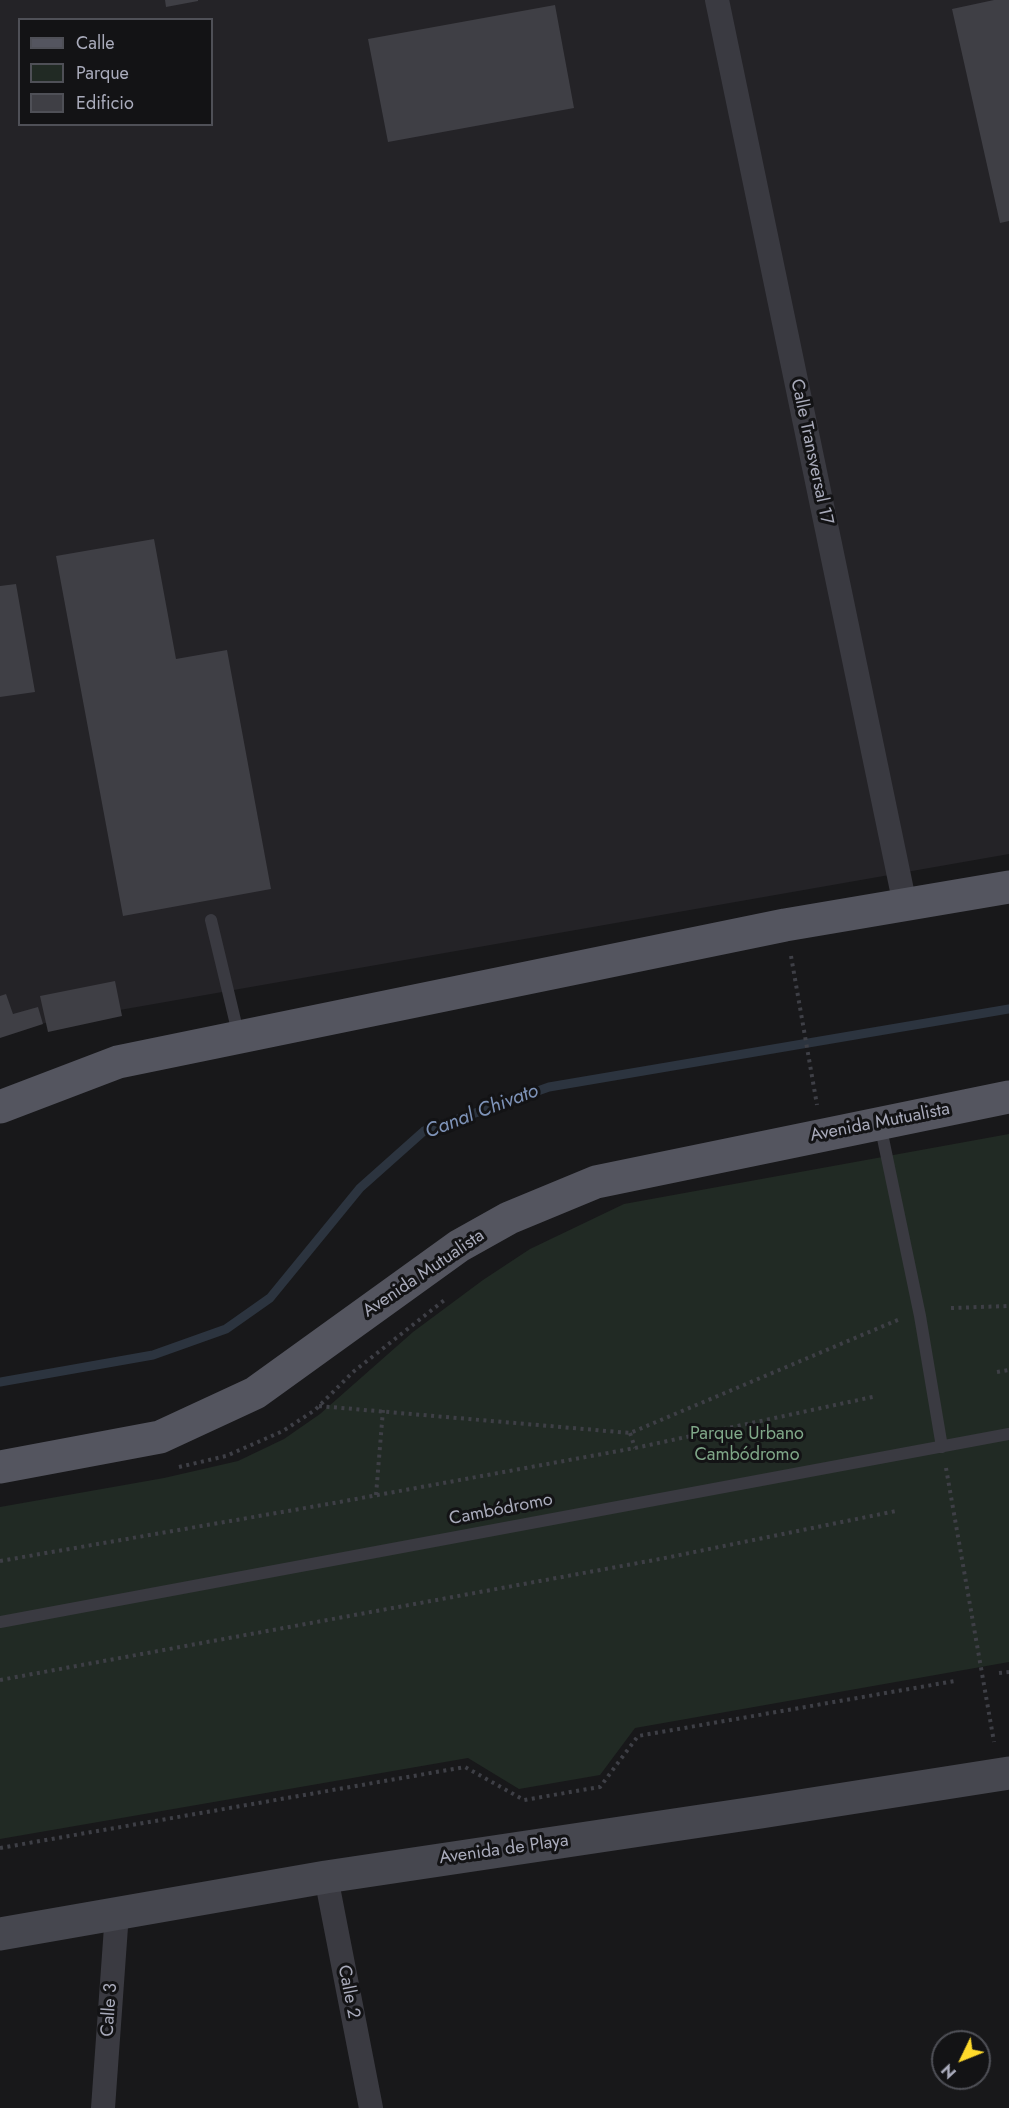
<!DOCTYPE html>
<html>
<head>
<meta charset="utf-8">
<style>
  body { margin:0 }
  #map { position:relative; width:1009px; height:2108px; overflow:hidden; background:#18181a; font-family:Jost,sans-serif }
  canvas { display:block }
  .legend { position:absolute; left:18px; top:18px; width:195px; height:108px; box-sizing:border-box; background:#131315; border:2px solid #4f5057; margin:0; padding:8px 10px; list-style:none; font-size:18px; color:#a9abbb }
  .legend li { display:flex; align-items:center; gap:12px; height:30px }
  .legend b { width:30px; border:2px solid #4f5057 }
  .north { position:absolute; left:931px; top:2030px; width:60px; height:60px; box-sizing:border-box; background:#131315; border:2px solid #4f5057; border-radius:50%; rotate:227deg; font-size:16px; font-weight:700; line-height:24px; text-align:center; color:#a9abbb }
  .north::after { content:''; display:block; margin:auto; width:21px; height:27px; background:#ffda2b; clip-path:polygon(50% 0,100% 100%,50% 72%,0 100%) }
</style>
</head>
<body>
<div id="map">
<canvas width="1009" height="2108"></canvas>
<ul class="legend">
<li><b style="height:8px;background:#54555f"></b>Calle</li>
<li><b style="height:16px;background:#212a24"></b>Parque</li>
<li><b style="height:16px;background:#3f3f45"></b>Edificio</li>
</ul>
<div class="north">N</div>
</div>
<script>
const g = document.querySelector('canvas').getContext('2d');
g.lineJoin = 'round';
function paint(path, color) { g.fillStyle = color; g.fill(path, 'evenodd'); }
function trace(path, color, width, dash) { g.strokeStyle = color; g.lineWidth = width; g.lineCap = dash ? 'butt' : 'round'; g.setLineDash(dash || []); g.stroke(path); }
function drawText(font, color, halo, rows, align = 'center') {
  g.font = font + ' Jost,sans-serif'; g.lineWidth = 6; g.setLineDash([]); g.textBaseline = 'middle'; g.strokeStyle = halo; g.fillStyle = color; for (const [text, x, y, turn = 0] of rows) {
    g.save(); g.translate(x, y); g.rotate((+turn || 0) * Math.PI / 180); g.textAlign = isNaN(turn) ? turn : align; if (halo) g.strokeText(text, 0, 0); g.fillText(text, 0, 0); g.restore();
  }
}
const built = new Path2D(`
  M0 0H1009V854L0 1031ZM20 20H212V124H20Z`);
const green = new Path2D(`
  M1009 1134V1662L635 1728 600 1775 519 1789 468 1758 0 1839V1507L164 1478 238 1461 284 1439 320 1414 413 1332 483 1280 530 1249 624 1204Z`);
const stream = new Path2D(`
  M0 1382 153 1355 226 1329 270 1298 360 1188 424 1131 549 1087 1009 1009`);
const building = new Path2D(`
  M165 0H198V1L166 7Z
  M994 0H1009V221L1000 223 952 9Z
  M555 5 574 108 388 142 368 39Z
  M154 539 176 659 227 650 271 889 123 916 56 556Z
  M16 584 35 692 0 697V586Z
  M115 981 122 1016 48 1032 40 996Z
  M6 994 13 1014 38 1007 43 1024 0 1038V996Z`);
const path = new Path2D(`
  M791 956 817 1105
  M951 1308 1009 1306
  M997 1372 1009 1370
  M319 1406 630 1433 900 1319
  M630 1433 635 1448
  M179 1467 226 1456 283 1431 315 1410 353 1372 447 1298
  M946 1468 994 1742
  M376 1495 383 1410
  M0 1561 334 1503 635 1448 877 1396
  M999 1673 1009 1672
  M0 1680 660 1559 896 1511
  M0 1848 465 1767 524 1800 600 1787 638 1736 955 1681`);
const service = new Path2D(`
  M211 920 239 1037
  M880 1124 920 1316 942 1447
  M0 1622 1009 1434`);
const minor = new Path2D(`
  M717 0 905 905
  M326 1877 371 2108
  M103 2108 117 1913`);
const secondary = new Path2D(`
  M0 1934 326 1877 761 1812 1009 1773`);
const primary = new Path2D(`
  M0 1107 118 1062 785 925 1009 887
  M0 1467 160 1437 255 1393 459 1246 509 1218 596 1182 1009 1097`);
const streetNames = [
  ["Calle Transversal 17",811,452,78],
  ["Avenida Mutualista",880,1123,-11],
  ["Avenida Mutualista",424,1274,-34],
  ["Cambódromo",501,1510,-11],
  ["Avenida de Playa",504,1850,-8],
  ["Calle 2",348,1992,79],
  ["Calle 3",110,2010,-86]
];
const parkNames = [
  ["Parque Urbano",747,1435],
  ["Cambódromo",747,1456]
];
const waterNames = [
  ["Canal Chivato",482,1112,-21]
];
paint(built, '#242327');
paint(green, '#212a24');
trace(stream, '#2c343f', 9);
paint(building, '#3f3f45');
trace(path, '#3e3f46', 4, [3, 4.5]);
trace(service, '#3a3a41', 12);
trace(minor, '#3a3a41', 24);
trace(secondary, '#46474f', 33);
trace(primary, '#54555f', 33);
drawText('18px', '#a9abbb', '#131315', streetNames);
drawText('18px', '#7fa788', '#131315', parkNames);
drawText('italic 20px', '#7e93b8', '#131315', waterNames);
</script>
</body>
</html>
